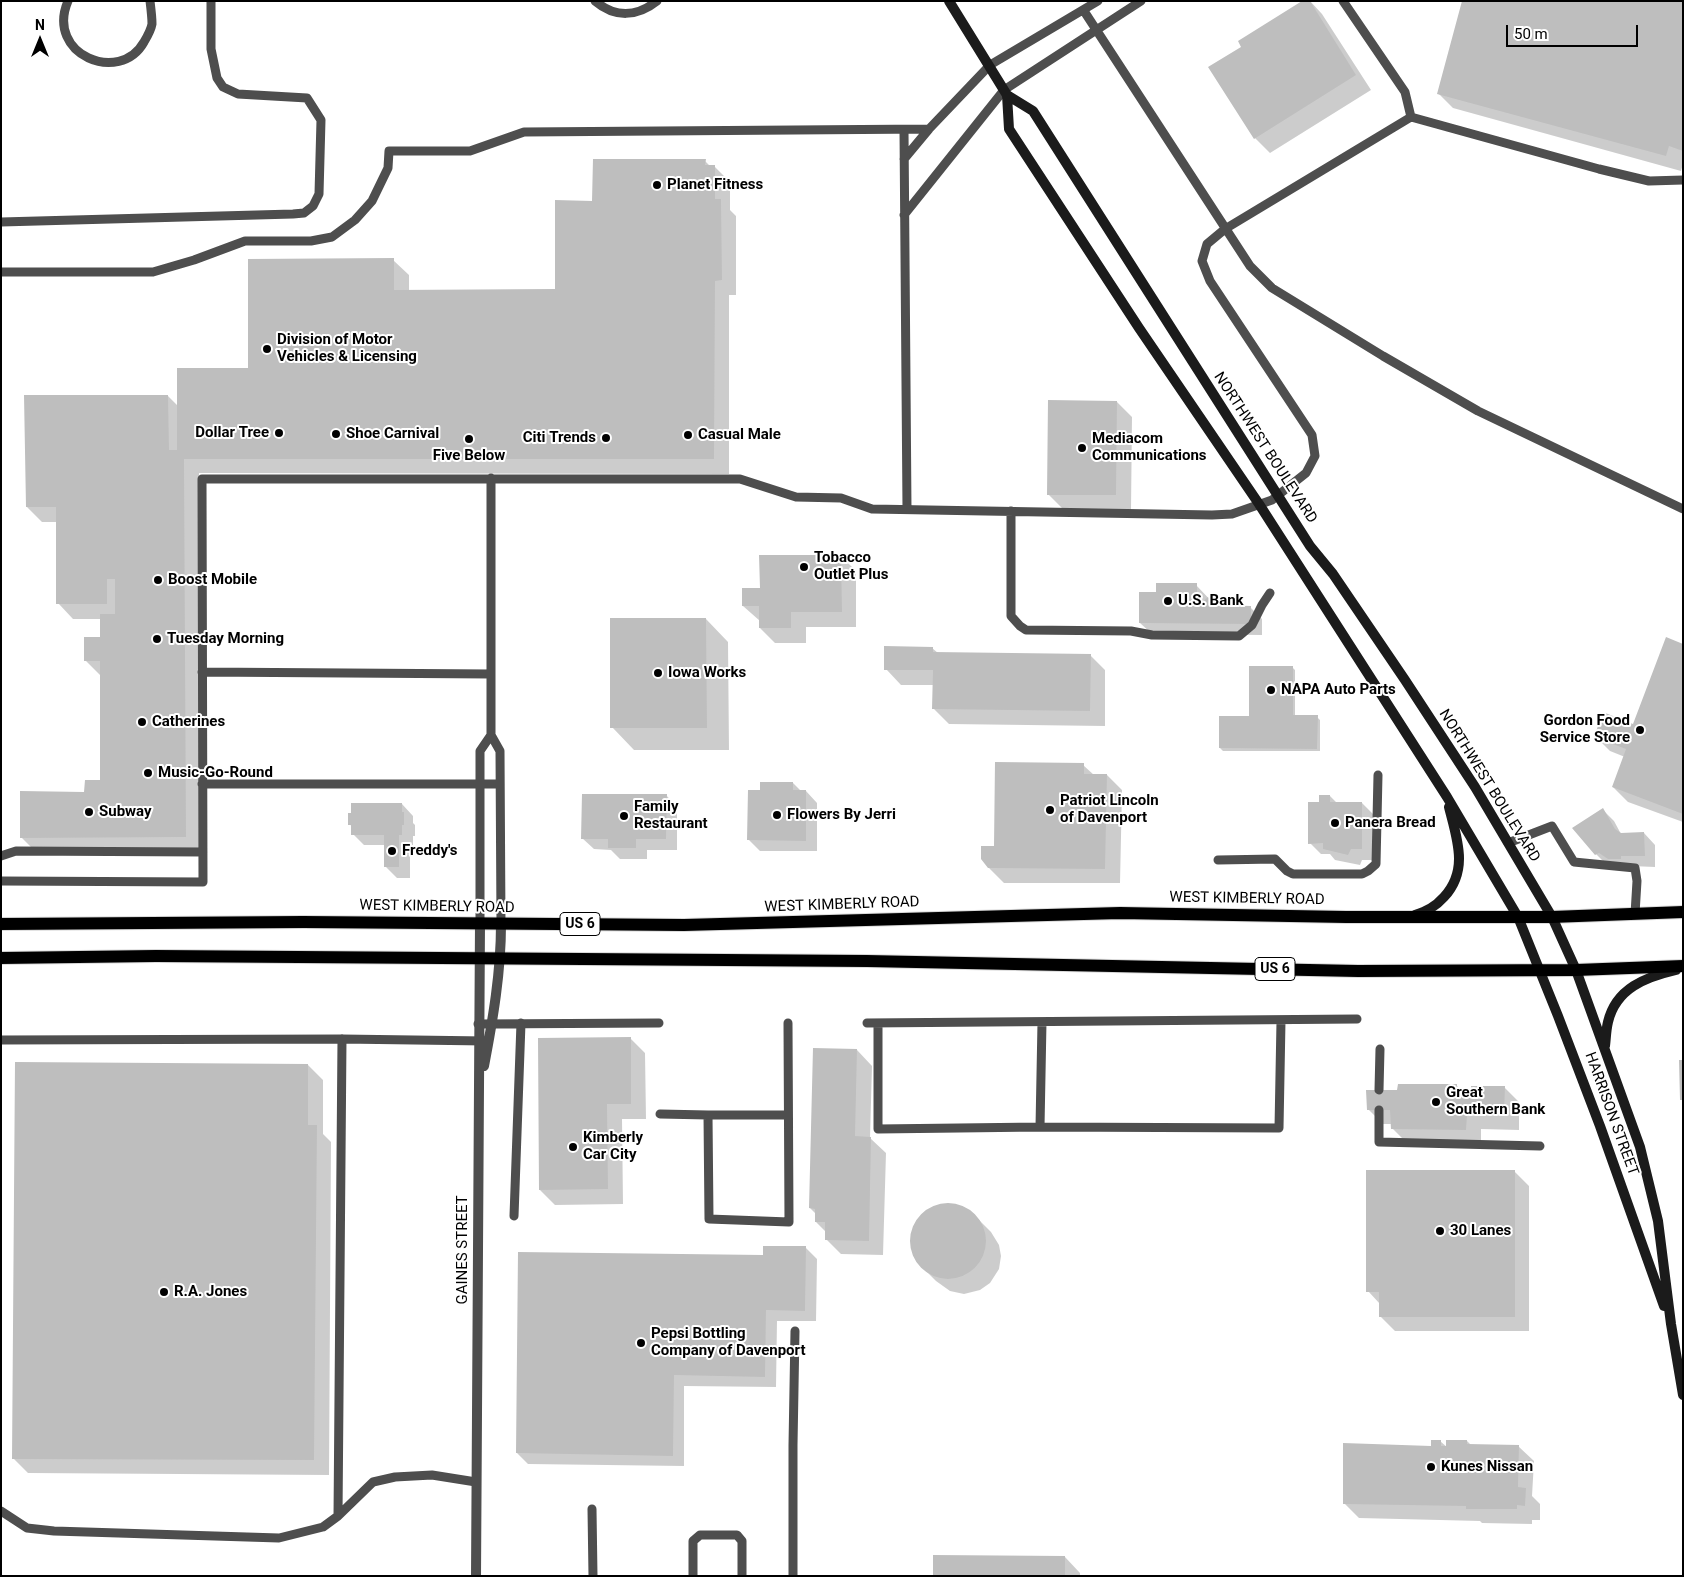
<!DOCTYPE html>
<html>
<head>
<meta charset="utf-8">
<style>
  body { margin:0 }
  #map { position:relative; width:1684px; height:1577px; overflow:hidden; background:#fff; font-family:Roboto,sans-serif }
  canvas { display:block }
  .frame { position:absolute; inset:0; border:2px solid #000; pointer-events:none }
  .north { position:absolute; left:15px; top:15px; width:50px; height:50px; -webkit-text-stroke:4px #fff; paint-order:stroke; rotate:0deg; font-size:14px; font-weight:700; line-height:20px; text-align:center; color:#000 }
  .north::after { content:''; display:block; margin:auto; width:18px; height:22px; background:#000; clip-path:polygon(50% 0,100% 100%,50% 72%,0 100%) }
  .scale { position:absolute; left:1506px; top:25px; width:132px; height:22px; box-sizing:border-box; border:2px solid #000; border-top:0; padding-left:6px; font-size:15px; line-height:18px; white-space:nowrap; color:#000; -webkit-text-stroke:4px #fff; paint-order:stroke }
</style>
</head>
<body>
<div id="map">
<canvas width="1684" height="1577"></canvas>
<div class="frame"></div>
<div class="north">N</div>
<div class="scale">50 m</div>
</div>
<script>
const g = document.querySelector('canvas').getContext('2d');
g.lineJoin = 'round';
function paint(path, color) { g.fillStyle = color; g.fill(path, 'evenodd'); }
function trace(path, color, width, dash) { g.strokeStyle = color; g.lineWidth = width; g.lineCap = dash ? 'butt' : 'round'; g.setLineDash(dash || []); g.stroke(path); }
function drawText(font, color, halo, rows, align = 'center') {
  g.font = font + ' Roboto,sans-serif'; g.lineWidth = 4; g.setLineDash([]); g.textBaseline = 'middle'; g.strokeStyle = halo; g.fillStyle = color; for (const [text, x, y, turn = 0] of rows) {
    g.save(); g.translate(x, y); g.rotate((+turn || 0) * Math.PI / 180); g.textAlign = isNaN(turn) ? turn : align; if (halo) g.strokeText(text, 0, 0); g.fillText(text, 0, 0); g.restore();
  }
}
const shadow = new Path2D(`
  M1310 1 1322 14 1371 90 1270 153 1255 138Z
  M1683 1V164L1681 171 1453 108 1438 93Z
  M705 161 711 167H715L730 182V210L736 216V295H729V474L199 473 200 851 36 852 21 837 101 781V676L85 660 101 638V619H73L58 603 57 522H42L27 507 168 396 178 406 249 370 393 260 409 275V291L556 290 594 202Z
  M1117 402 1132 417 1131 510 1063 509 1048 494Z
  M841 556 856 571V627H806V643H775L760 628V621L743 606 761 589Z
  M1196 585 1216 606 1250 607 1262 619V635L1152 634 1140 623 1157 593Z
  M706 619 728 642 729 750H634L612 727Z
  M1683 645V822L1628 802 1613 787 1625 757 1610 751 1595 736 1634 725Z
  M932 648 938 653 1090 655 1105 670V726L949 724 934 709V685H901L886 669Z
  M1292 667 1295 670V717H1317L1320 720V751H1223L1220 748 1250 717Z
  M1083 765 1094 775H1107L1122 790 1120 883H1004L989 868 995 847Z
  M793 783 801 791H806L817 803V851H760L749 840 761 791Z
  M666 795 677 807V850H647V859H620L611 850 594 849 582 838Z
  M1330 796 1337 803H1362L1373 814 1372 860H1362L1360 865 1335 860 1330 854H1321L1310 843 1320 803Z
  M402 804 413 816V823L415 825V836H413V846H410V878H397L386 867V845H364L353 834V827L349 824Z
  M1603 810 1614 821 1621 834 1644 833 1655 845V867L1607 865 1596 854Z
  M630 1038 645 1053 646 1119H622L623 1204 555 1205 540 1190Z
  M857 1050 872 1066 870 1138 886 1153 883 1255 841 1254 826 1239V1232L816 1222V1214L810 1208Z
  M308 1065 323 1080V1134L331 1142 329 1475 28 1473 13 1458Z
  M1456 1085 1466 1095 1504 1087 1519 1102V1130L1481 1129V1144L1407 1143 1392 1128V1124H1383L1368 1109 1398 1091Z
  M1514 1171 1529 1186V1331H1395L1380 1316V1304L1368 1291Z
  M945 1204 962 1207 975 1216 991 1232 999 1245 1001 1256 999 1269 990 1283 980 1290 964 1294 950 1291 936 1281 920 1265 913 1254 912 1234 918 1219 929 1210Z
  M805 1247 817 1259 816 1321H777L776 1387 684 1386V1466L528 1464 517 1453 764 1256Z
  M1440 1441 1448 1448 1467 1441 1471 1445 1518 1446 1534 1461 1532 1496 1540 1504V1520H1532V1524L1482 1523 1480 1521 1359 1518 1344 1503Z
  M1065 1557 1080 1573V1576H934Z`);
const building = new Path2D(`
  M1302 1H1310L1356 75 1254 139 1208 67 1241 47 1238 41Z
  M1462 1H1683V151L1669 146 1666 156 1437 94Z
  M593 159H706L705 165H715V199H721L722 280 715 281 714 459H184L186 837 20 838V791L84 792 85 780H100V661H84V637H100V614H115V579H107V604H56V507H26L24 395H168L169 450H177V368H248V259L394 258V290L555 289V200L592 201Z
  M1048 400 1117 401 1116 495H1047Z
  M759 555H841L842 612H791V628H759V606H742V588H760Z
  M1156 583H1197V607L1208 597 1214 605 1251 606V624L1139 623V592H1156Z
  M610 618H706L707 728H610Z
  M1666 637 1683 644V814L1612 787 1626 749 1594 737 1603 712 1633 724Z
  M884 646 933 647V652L1091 654 1090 711 932 709 933 670H884Z
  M1249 666H1293V715H1318L1317 749 1219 748V716H1249Z
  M995 762 1084 763V774H1107L1105 869 988 868 981 859V846H994Z
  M760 782H793V790H806V841L747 840 748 790H760Z
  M582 794H667L666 839H636V848H608V839H581Z
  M1319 795H1330V802H1362V849H1351L1348 855 1323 849V843L1308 844V802H1319Z
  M351 803H402V812H404V825H402V835H399V867H384V835H351V825H348V813H351Z
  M1603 808 1615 829 1621 833 1644 832 1645 856H1621V859H1608L1599 853 1595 855 1572 828Z
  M631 1037V1104H607L608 1189 539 1190 538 1038Z
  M813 1048 857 1049 855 1136 871 1137 869 1241 825 1240V1222H815V1209L809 1208Z
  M1679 1060H1683V1100H1680Z
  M15 1062 308 1064V1125H317L314 1460 12 1459Z
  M1398 1084H1457V1094H1471V1086H1505L1504 1115H1467L1466 1130 1391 1129 1390 1110H1367L1366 1090H1397Z
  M1366 1170H1515V1317H1379V1292H1366Z
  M910 1241a38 38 0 1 1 76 0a38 38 0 1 1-76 0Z
  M763 1246H806L805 1311 766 1310 765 1377 674 1375 673 1456 516 1453 518 1252 763 1255Z
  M1431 1440H1441V1446H1446V1440H1467V1444L1519 1445 1518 1487 1526 1488 1525 1506 1517 1505V1509H1466V1506L1343 1504V1443L1431 1446Z
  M933 1555 1065 1556V1576H933Z`);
const lane = new Path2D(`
  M68 1C45 55 120 85 144 42 147 37 151 30 152 24 152 17 151 9 150 1
  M595 1C615 18 637 17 657 1
  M1343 1 1405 92 1411 117
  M1084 11 1250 266 1272 288 1383 356 1478 411 1683 509
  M904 130 907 509
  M904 159 929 129 990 65 1098 1
  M904 215 1004 90 1141 1
  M1 222 293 214 304 213 313 206 319 194 321 120 307 98 238 94 223 87 217 78 211 49V1
  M1 272H153L194 260 245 241H311L332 237 355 220 372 201 388 168 389 151H470L524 132 929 129
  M491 478V735L500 751 501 924
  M1011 511V616L1020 626 1026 630 1131 631 1152 635 1239 636 1252 625 1262 605 1270 593
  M202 672 491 674
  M202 784H500
  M1508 843 1552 826 1574 862 1635 868 1637 881 1635 914
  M1 856 16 851 203 852
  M1218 860 1275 859 1287 871 1293 874H1362L1368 871 1376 864 1378 775
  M1 881 203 882 202 479H740L796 497 841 498 872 509 1212 515 1232 514 1272 500 1306 473 1315 456 1312 435 1210 281 1202 261 1207 244 1225 229 1411 117 1599 169 1649 181 1683 180
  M480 923V751L491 735
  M1042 1022 1040 1127 1279 1128 1281 1021
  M788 1023 789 1222 709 1219 708 1115H788
  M867 1023 1357 1019
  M878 1023V1129L1040 1127
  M478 1024 659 1023
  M1 1040 342 1039 486 1041
  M1379 1090 1380 1049
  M1379 1110V1142L1540 1146
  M660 1114 708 1115
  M514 1216 521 1023
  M592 1509 593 1576
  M1 1511 27 1528 54 1531 279 1538 323 1527 338 1516 373 1482 395 1477 432 1475 476 1482
  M338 1516 342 1039
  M693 1576V1541L700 1535H737L742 1541V1576
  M793 1576V1445L795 1331`);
const street = new Path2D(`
  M484 1066C493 1019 501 972 501 924
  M476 1576 480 923`);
const secondary = new Path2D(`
  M949 1 1007 95 1033 111 1310 546 1333 574 1405 680 1475 787 1552 917 1576 970 1640 1147 1658 1221 1671 1324 1683 1395
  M1007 95 1009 129 1139 328 1259 504 1447 797 1518 917 1558 1016 1600 1126 1664 1306
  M1415 915C1427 911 1435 907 1444 897 1469 870 1457 839 1449 807
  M1605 1046C1606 1038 1606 1030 1608 1022 1616 988 1646 977 1676 970`);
const primary = new Path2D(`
  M1 924 303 922 684 925 1120 913 1346 917H1552L1683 912
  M1 958 156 956 867 961 1358 971 1576 970 1683 966`);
const markers = [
  [657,185,5,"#000"],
  [267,349,5,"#000"],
  [279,433,5,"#000"],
  [336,434,5,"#000"],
  [688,435,5,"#000"],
  [606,438,5,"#000"],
  [469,439,5,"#000"],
  [1082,448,5,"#000"],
  [804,567,5,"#000"],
  [158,580,5,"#000"],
  [1168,601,5,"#000"],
  [157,639,5,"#000"],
  [658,673,5,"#000"],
  [1271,690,5,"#000"],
  [142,722,5,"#000"],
  [1640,730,5,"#000"],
  [148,773,5,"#000"],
  [1050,810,5,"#000"],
  [89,812,5,"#000"],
  [777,815,5,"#000"],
  [624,816,5,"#000"],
  [1335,823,5,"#000"],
  [392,851,5,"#000"],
  [1436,1102,5,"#000"],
  [573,1147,5,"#000"],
  [1440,1231,5,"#000"],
  [164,1292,5,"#000"],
  [641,1343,5,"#000"],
  [1431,1467,5,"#000"]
];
const shields = [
  [580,924,40],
  [1275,969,40]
];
const shieldNames = [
  ["US 6",580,924],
  ["US 6",1275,969]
];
const poiNames = [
  ["Planet Fitness",667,185],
  ["Division of Motor",277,340],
  ["Vehicles & Licensing",277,357],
  ["Dollar Tree",269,433,"right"],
  ["Shoe Carnival",346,434],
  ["Casual Male",698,435],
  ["Citi Trends",596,438,"right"],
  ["Mediacom",1092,439],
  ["Communications",1092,456],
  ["Five Below",469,456,"center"],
  ["Tobacco",814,558],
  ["Outlet Plus",814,575],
  ["Boost Mobile",168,580],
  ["U.S. Bank",1178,601],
  ["Tuesday Morning",167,639],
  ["Iowa Works",668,673],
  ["NAPA Auto Parts",1281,690],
  ["Gordon Food",1630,721,"right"],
  ["Service Store",1630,738,"right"],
  ["Catherines",152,722],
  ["Music-Go-Round",158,773],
  ["Patriot Lincoln",1060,801],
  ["of Davenport",1060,818],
  ["Family",634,807],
  ["Restaurant",634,824],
  ["Subway",99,812],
  ["Flowers By Jerri",787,815],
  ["Panera Bread",1345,823],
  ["Freddy's",402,851],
  ["Great",1446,1093],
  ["Southern Bank",1446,1110],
  ["Kimberly",583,1138],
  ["Car City",583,1155],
  ["30 Lanes",1450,1231],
  ["R.A. Jones",174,1292],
  ["Pepsi Bottling",651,1334],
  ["Company of Davenport",651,1351],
  ["Kunes Nissan",1441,1467]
];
const streetNames = [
  ["NORTHWEST BOULEVARD",1265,448,57],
  ["NORTHWEST BOULEVARD",1489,786,58],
  ["WEST KIMBERLY ROAD",1247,899,1],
  ["WEST KIMBERLY ROAD",842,905,-2],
  ["WEST KIMBERLY ROAD",437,907,1],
  ["HARRISON STREET",1611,1114,70],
  ["GAINES STREET",463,1250,-90]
];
paint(shadow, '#0003');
paint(building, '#bebebe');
trace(primary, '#dbdbdb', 14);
trace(lane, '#4e4e4e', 9);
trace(street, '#4e4e4e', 10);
trace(secondary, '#1b1b1b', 10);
trace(primary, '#000', 12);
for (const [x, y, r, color] of markers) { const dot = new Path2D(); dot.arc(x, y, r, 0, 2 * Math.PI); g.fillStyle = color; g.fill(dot); trace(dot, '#fff', 2); }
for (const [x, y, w] of shields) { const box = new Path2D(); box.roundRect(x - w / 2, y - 11.5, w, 23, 4); g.fillStyle = '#fff'; g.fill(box); trace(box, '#000', 1); }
drawText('bold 14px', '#000', null, shieldNames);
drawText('bold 15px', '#000', '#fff', poiNames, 'left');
drawText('15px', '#000', '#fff', streetNames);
</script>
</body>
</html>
